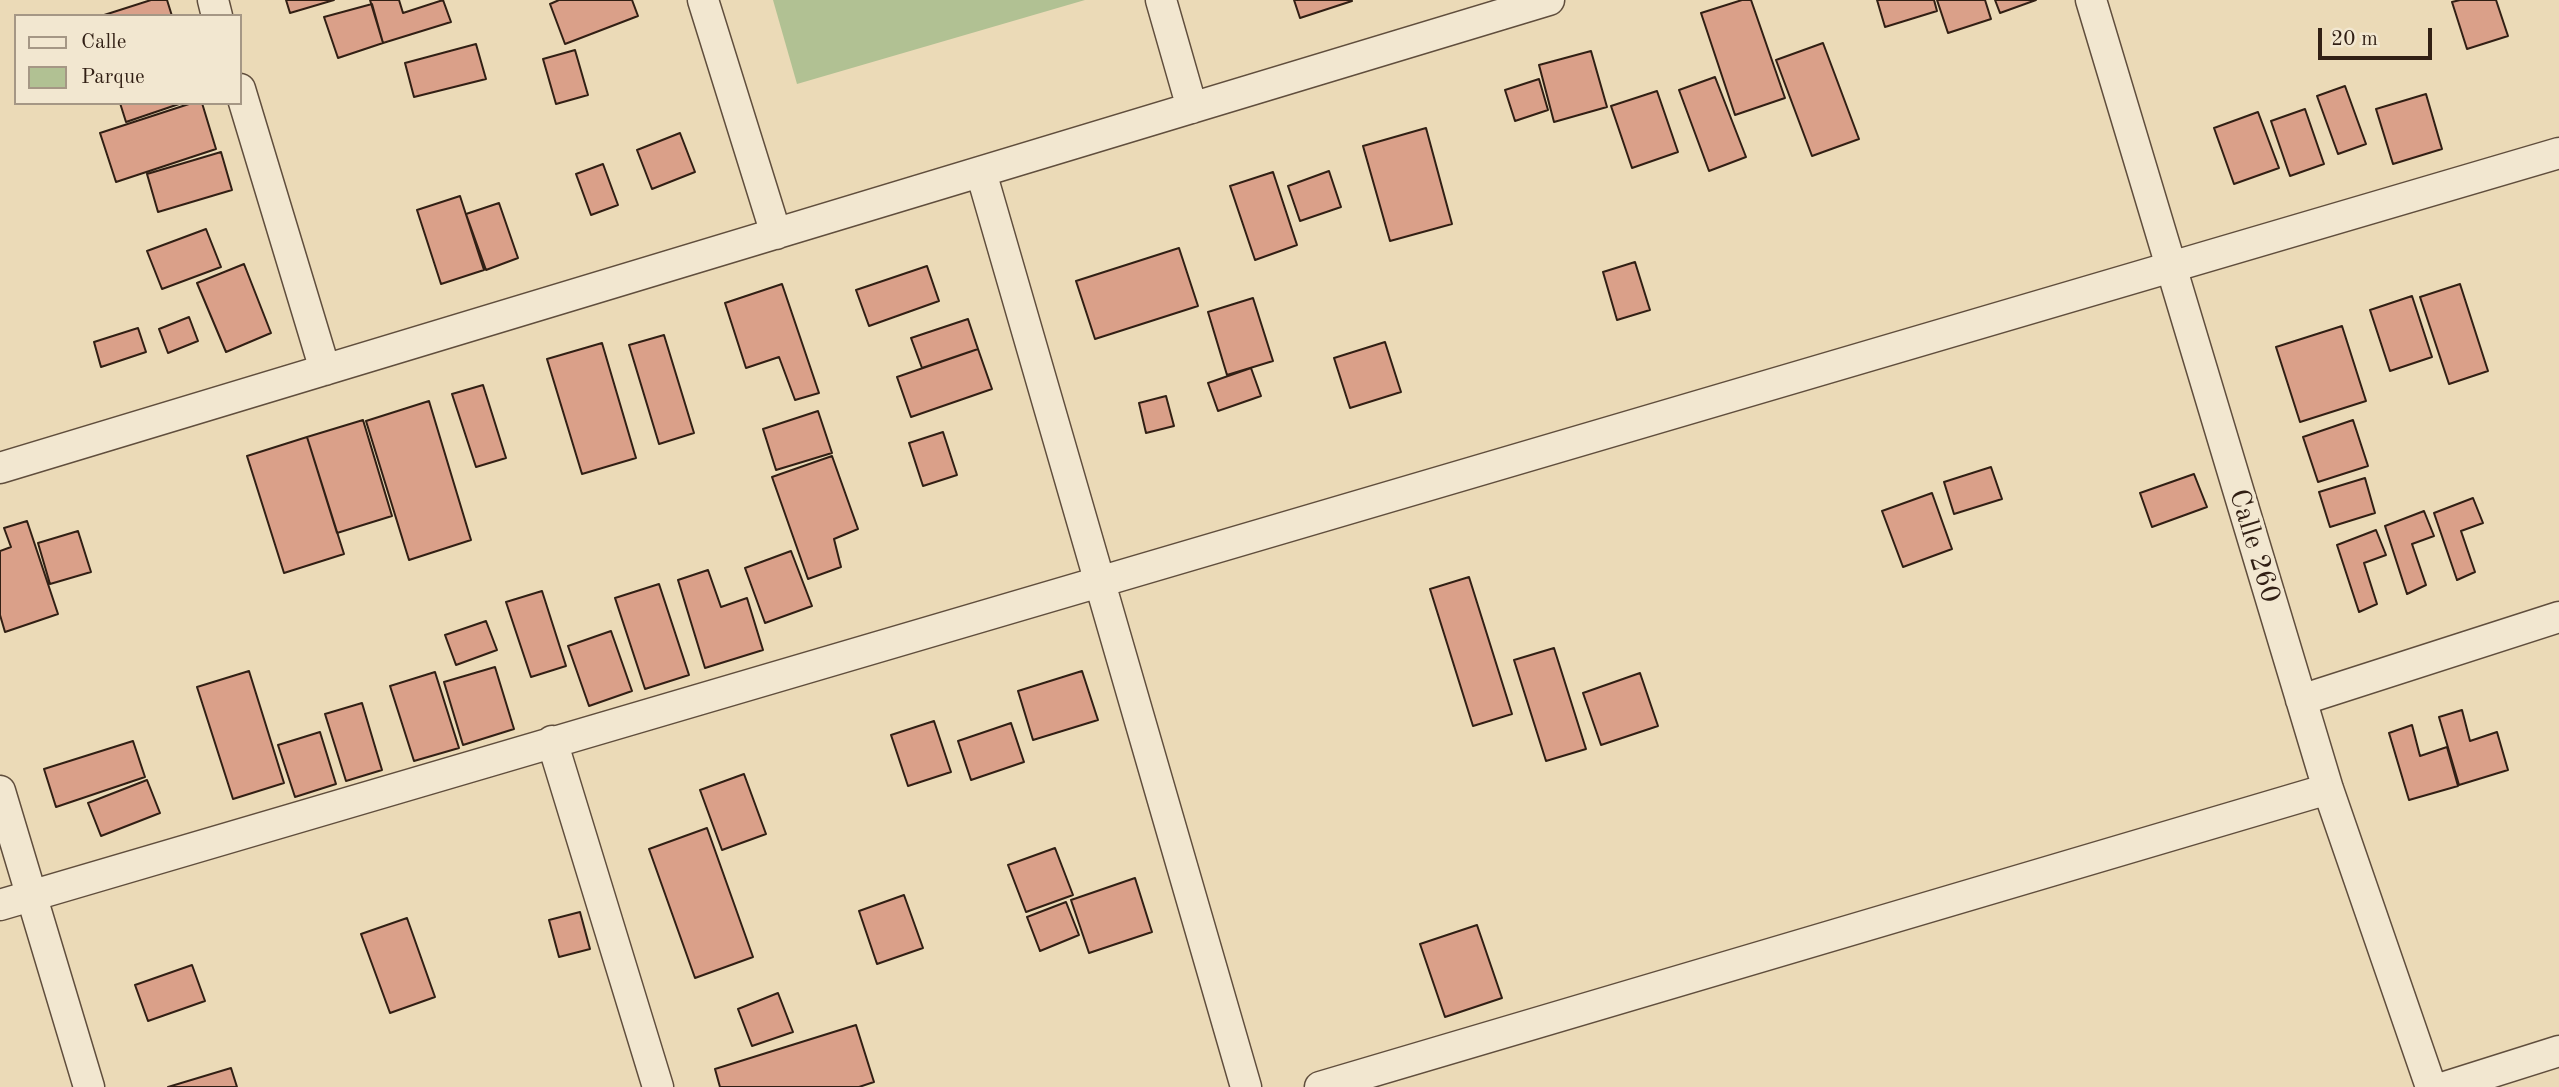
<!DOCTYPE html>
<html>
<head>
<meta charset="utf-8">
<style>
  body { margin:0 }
  #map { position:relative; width:2559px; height:1087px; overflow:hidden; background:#ebdab7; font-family:"Old Standard TT",serif }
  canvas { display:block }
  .legend { position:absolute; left:14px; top:14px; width:228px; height:91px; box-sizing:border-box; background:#f2e7d0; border:2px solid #a59785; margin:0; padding:9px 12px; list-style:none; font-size:21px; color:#311f14 }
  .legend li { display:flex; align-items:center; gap:14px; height:35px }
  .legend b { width:35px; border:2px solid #a59785 }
  .scale { position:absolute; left:2318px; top:28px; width:114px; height:32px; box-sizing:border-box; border:4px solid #311f14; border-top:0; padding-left:9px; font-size:21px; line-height:24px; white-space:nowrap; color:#311f14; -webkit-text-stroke:5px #f2e7d0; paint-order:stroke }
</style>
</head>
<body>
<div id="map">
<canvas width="2559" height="1087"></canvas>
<ul class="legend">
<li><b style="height:9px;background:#f2e7d0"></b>Calle</li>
<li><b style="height:19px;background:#b1c193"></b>Parque</li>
</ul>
<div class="scale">20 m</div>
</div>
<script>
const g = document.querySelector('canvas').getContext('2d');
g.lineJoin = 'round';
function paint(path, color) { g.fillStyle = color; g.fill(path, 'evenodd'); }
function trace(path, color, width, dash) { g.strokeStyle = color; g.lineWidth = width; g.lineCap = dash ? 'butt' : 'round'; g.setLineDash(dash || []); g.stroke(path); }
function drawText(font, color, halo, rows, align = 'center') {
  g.font = font + ' "Old Standard TT",serif'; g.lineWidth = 7; g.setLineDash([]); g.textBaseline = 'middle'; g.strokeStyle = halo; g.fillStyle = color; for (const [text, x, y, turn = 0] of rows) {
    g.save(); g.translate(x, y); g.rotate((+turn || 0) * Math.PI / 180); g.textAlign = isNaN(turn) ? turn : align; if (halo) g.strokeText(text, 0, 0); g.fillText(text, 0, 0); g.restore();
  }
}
const green = new Path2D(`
  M773 0H1085L797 84Z`);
const building = new Path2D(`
  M151 0H167L172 16H101Z
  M286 0H334L290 13Z
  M370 0H399L403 13 443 0 451 22 383 43Z
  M559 0H632L638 16 565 44 550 4Z
  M1294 0H1351L1352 1 1300 18Z
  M1742 0H1751L1785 98 1735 115 1701 13Z
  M1877 0H1934L1937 11 1885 27Z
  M1937 0H1985L1991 19 1948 33Z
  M1995 0H2036L2000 13Z
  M2460 0H2496L2508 36 2467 49 2452 2Z
  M372 4 383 43 338 58 324 17Z
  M1823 43 1859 139 1812 156 1776 60Z
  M476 44 486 79 414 97 405 63Z
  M575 50 588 95 556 104 543 59Z
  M1591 51 1607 107 1554 122 1539 65Z
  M1715 77 1746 157 1709 171 1679 90Z
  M1539 79 1548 110 1515 121 1505 90Z
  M2345 86 2366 144 2338 154 2317 96Z
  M1657 91 1678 152 1632 168 1611 106Z
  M2426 94 2442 149 2393 164 2376 109Z
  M120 103H182L126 122Z
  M192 103H202L216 149 116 182 100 133Z
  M2305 109 2324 164 2290 176 2271 121Z
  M2258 112 2279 168 2234 184 2214 128Z
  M1426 128 1452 224 1390 241 1363 146Z
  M680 133 695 172 652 189 637 150Z
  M221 152 232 190 158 212 147 174Z
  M603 164 618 205 591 215 576 174Z
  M1329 171 1341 207 1300 221 1288 186Z
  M1273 172 1297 245 1255 260 1230 186Z
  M460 196 484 270 441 284 417 210Z
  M499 203 518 258 486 270 466 214Z
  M206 229 221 267 162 289 147 251Z
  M1179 248 1198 306 1095 339 1076 281Z
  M1635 262 1650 310 1617 320 1603 272Z
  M244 264 271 333 226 352 197 283Z
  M927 266 939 301 869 326 856 290Z
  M782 284 819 393 795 400 779 357 746 368 725 303Z
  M2460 284 2488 371 2449 384 2420 297Z
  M2412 296 2432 357 2390 371 2370 310Z
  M1253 298 1273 361 1227 375 1208 312Z
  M189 317 198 341 168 353 159 329Z
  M968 319 978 349 922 368 911 338Z
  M2342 326 2366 401 2300 422 2276 347Z
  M138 328 146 352 101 367 94 342Z
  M664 335 694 433 659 444 629 345Z
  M1385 342 1401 392 1350 408 1334 358Z
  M602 343 636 458 582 474 547 359Z
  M978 349 992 389 911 417 897 377Z
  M1251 368 1261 396 1218 411 1208 383Z
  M483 385 506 458 476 467 452 394Z
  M1166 396 1174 426 1146 433 1139 403Z
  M429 401 471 540 409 560 366 421Z
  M818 411 832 453 776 470 763 429Z
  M363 420 392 516 337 533 307 437Z
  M2353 420 2368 466 2318 482 2303 437Z
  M943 432 957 475 923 486 909 443Z
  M307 437 344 554 284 573 247 456Z
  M832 456 858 529 834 539 841 567 808 579 772 477Z
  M1991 467 2002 499 1954 514 1944 482Z
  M2194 474 2207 507 2152 527 2140 493Z
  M2365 478 2375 513 2330 527 2319 492Z
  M1932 493 1952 549 1903 567 1882 511Z
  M2473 498 2483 523 2461 531 2475 572 2457 580 2434 513Z
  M2424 511 2434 536 2412 544 2426 585 2407 594 2385 526Z
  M27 521 58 614 5 632 0 615V551L11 547 4 528Z
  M2376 530 2386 555 2364 563 2377 604 2359 612 2337 545Z
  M78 531 91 572 50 584 38 543Z
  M791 551 812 606 765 623 745 568Z
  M708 570 721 607 747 598 763 650 705 668 678 580Z
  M1469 577 1512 714 1473 726 1430 589Z
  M659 584 689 675 645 689 615 598Z
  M542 591 566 666 531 677 506 602Z
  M486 621 497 650 456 665 445 635Z
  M611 631 632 691 589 706 568 646Z
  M1554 648 1586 749 1546 761 1514 660Z
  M495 667 514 729 463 745 444 682Z
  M249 671 284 783 233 799 197 687Z
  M1082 671 1098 720 1033 740 1018 691Z
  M435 672 459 748 414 761 390 686Z
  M1640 673 1658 726 1601 745 1583 693Z
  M362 703 382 770 346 781 325 714Z
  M2462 710 2470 741 2497 732 2508 770 2459 785 2439 717Z
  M934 721 951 772 908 786 891 735Z
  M1011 723 1024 762 971 780 958 741Z
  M2412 725 2420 756 2447 747 2458 786 2409 800 2389 733Z
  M320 732 336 784 295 797 278 745Z
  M133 741 145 777 56 807 44 769Z
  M744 774 766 834 722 850 700 790Z
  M147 780 160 813 101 836 88 803Z
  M707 828 753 957 695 978 649 849Z
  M1055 848 1073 895 1026 912 1008 865Z
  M1135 878 1152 932 1089 953 1071 900Z
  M904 895 923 948 877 964 859 911Z
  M1066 902 1079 935 1040 951 1027 917Z
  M580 912 590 949 559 957 549 920Z
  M407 918 435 997 390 1013 361 934Z
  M1477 925 1502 998 1445 1017 1420 944Z
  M192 965 205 1001 148 1021 135 985Z
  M778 993 793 1032 752 1046 738 1009Z
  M856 1025 874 1082 859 1087H720L715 1069Z
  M231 1068 237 1087H168Z`);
const minor = new Path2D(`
  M213 0 217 16
  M703 0 776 234
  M1161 0 1192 108
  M2091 0 2328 789 2431 1087
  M240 89 325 370
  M981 172 1246 1087
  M0 468 1549 0
  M2301 700 2559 617
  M552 741 658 1087
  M0 791 89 1087
  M0 905 2559 153
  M1320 1087 2328 789
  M2445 1087 2559 1051`);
const streetNames = [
  ["Calle 260",2254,546,73]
];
paint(green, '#b1c193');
paint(building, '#daa089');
trace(building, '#311f14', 2);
trace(minor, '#604e3d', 33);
trace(minor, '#f2e7d0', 30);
drawText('28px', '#311f14', '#f2e7d0', streetNames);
</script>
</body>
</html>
